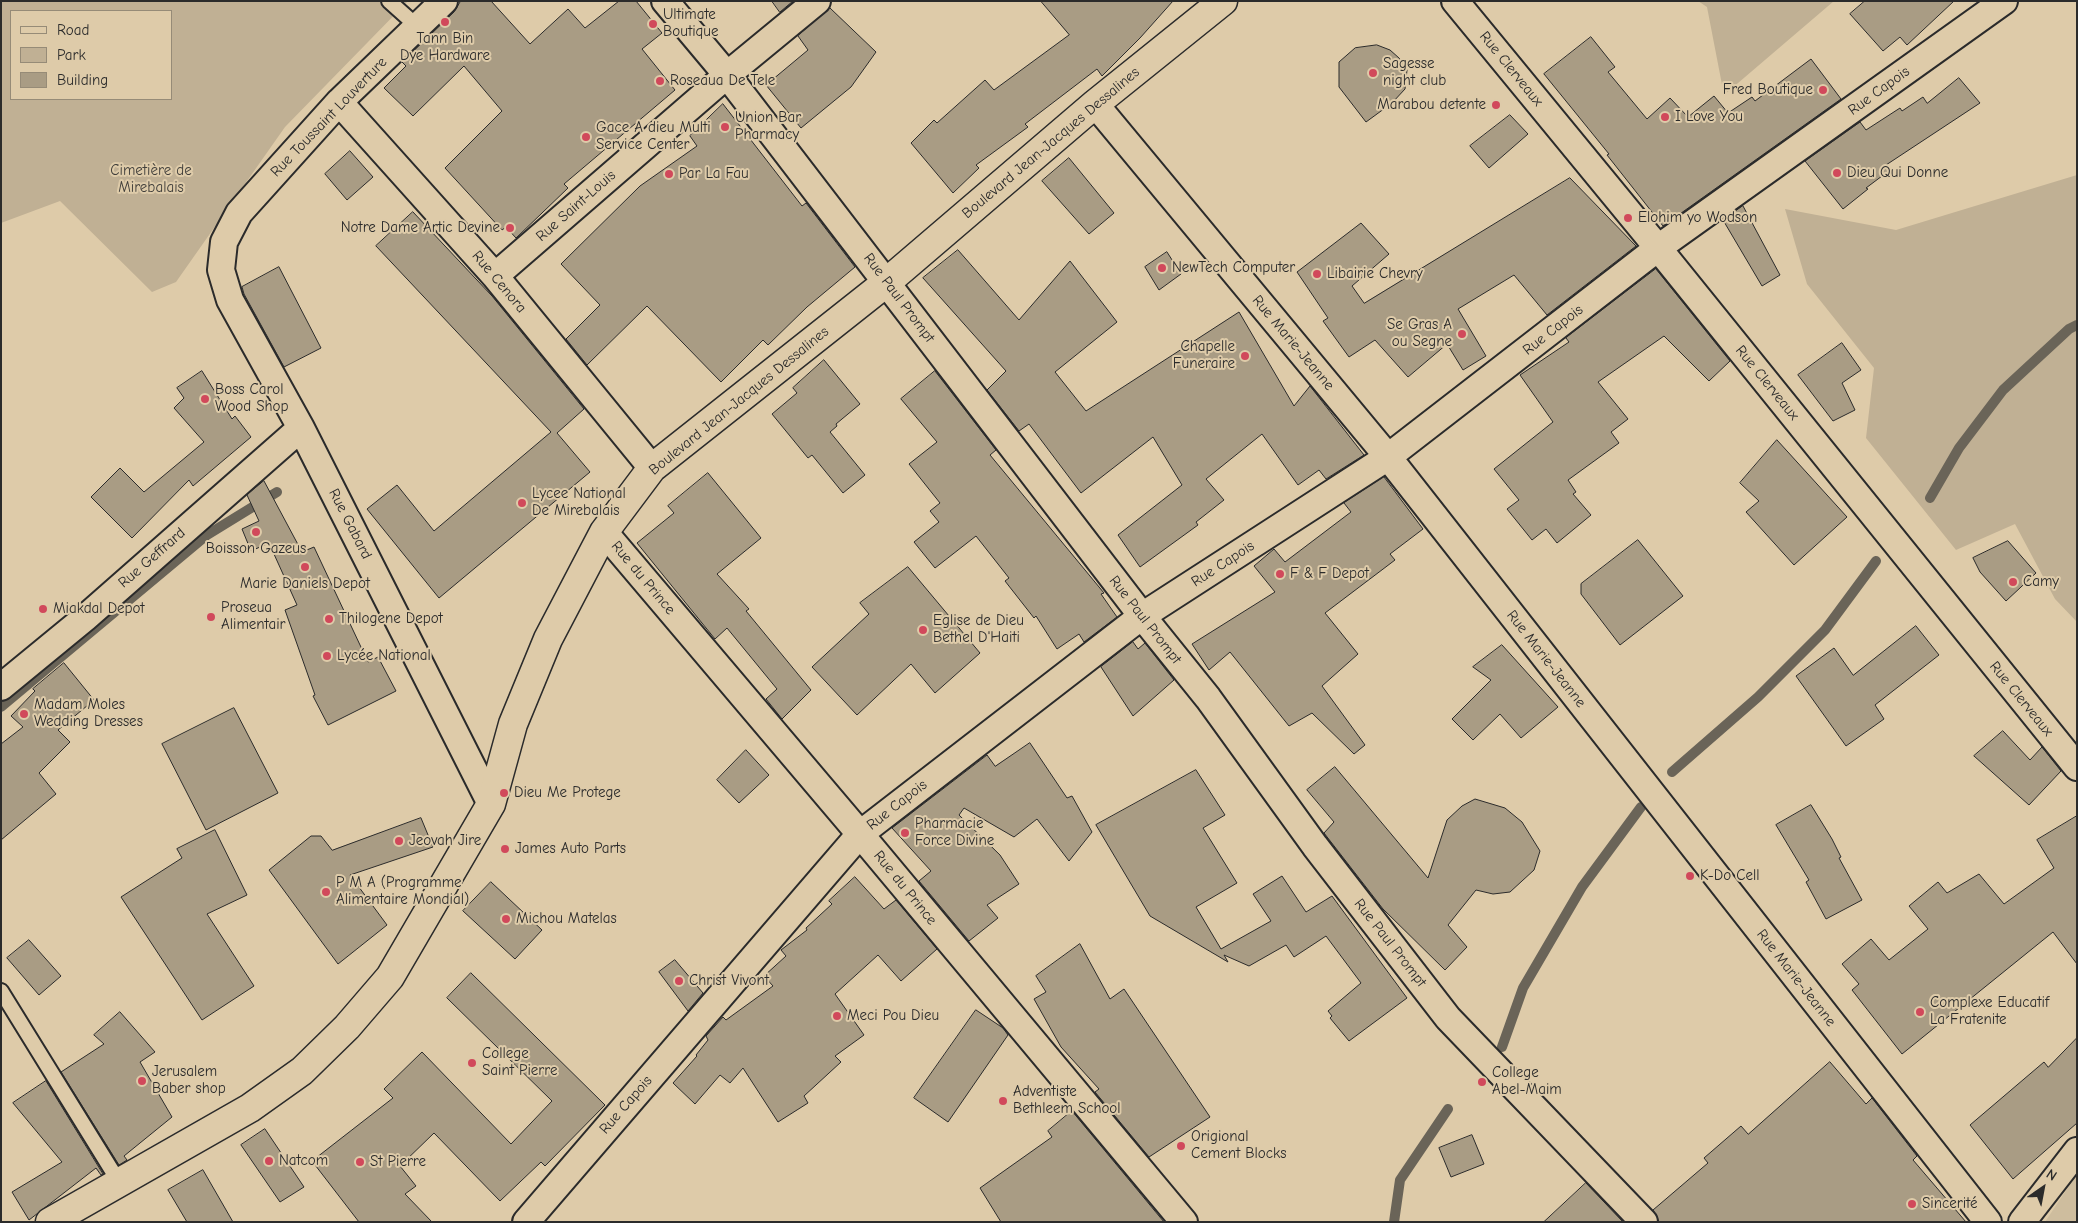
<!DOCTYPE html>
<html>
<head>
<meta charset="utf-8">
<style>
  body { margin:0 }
  #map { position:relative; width:2078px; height:1223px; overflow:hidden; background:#decba9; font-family:"Comic Neue",sans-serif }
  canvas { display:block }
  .frame { position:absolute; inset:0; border:2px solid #2b2b2b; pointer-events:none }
  .legend { position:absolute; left:10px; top:10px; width:162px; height:90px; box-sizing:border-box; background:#decba9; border:1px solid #968b77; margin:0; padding:6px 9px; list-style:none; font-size:15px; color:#2b2b2b }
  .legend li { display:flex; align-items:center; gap:10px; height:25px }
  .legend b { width:25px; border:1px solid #968b77 }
  .north { position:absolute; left:2018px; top:1163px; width:50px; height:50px; -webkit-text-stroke:4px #decba9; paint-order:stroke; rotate:33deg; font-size:14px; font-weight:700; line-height:20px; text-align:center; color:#2b2b2b }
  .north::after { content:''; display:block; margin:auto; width:18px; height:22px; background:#2b2b2b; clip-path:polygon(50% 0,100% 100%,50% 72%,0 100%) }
</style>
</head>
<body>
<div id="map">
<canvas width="2078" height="1223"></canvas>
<div class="frame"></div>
<ul class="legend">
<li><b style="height:6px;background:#decba9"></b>Road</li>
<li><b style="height:14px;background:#c0b094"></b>Park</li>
<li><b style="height:14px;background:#a99c84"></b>Building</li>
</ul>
<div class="north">N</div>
</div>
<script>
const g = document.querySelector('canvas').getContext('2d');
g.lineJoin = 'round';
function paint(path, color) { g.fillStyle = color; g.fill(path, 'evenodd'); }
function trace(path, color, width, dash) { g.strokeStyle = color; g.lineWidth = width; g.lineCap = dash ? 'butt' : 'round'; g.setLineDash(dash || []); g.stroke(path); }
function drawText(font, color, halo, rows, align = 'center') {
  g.font = font + ' "Comic Neue",sans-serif'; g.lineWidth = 4; g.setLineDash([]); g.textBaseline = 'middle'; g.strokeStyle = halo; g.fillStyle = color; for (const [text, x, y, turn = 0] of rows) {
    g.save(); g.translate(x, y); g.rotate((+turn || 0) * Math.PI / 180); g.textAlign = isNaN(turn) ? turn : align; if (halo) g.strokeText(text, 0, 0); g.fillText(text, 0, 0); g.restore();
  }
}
const built = new Path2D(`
  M2077 1174V1222H2045Z`);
const green = new Path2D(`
  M1 1H408L285 127 176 282 152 292 60 201 1 223ZM11 11H171V99H11Z
  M1698 1H1834L1724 95 1707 7Z
  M2077 175V622L2055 599 2015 524 1956 550 1866 438 1874 368 1807 284 1785 209 1896 230Z`);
const stream = new Path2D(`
  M1930 498 1959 448 2003 390 2069 329 2077 325
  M1 707 207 535 277 492
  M1672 772 1758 697 1825 630 1876 561
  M1502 1047 1523 988 1582 887 1641 807
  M1394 1222 1400 1180 1448 1109`);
const building = new Path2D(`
  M461 1H491L530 44 568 9 585 28 619 1H636L662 33 642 49 675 90 564 184 568 188 516 238 506 227 502 230 445 168 502 111 464 66 413 116 384 88 406 66 402 62 454 12Z
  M772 1H793L780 12Z
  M1041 1H1173L1140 38 1102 76 1097 69 1025 124 1028 127 976 165 979 168 953 193 911 143 934 120 937 123 985 80 994 90 1069 35Z
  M1865 1H1954L1907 45 1900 37 1883 51 1850 14Z
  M830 8 876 52 851 87 801 128 766 85 808 50 798 36Z
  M1591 37 1615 67 1608 72 1647 119 1670 98 1688 117 1714 96 1728 113 1752 97 1755 101 1811 59 1841 99 1663 226 1607 155 1609 154 1544 74Z
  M1377 45 1390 50 1399 58 1407 70 1405 89 1392 103 1366 122 1339 87V62L1355 48Z
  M1959 78 1980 103 1886 165 1890 170 1866 188 1868 189 1843 209 1805 161 1860 122 1866 130 1900 108 1902 111 1923 97 1927 103Z
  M723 104 802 206 806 203 855 267 807 307 768 345 763 340 721 382 647 306 587 365 566 339 600 305 561 264 640 186 697 146 690 136Z
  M1510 115 1528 134 1489 168 1470 146Z
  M350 151 373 177 347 200 325 174Z
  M1069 158 1114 213 1089 234 1042 181Z
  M1570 178 1636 246 1547 315 1514 275 1458 309 1486 356 1463 370 1447 344 1408 377 1375 340 1349 357 1323 321 1328 318 1297 272 1361 223 1389 254 1352 286 1364 303Z
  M1743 206 1780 275 1762 286 1723 220Z
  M413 212 492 296 584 409 557 433 590 472 439 598 367 509 397 485 434 531 551 432 376 246Z
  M958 250 1019 320 1070 261 1117 322 1055 372 1086 411 1239 312 1294 406 1310 386 1364 455 1326 479 1319 470 1298 485 1262 434 1206 479 1224 500 1196 522 1198 525 1140 567 1118 535 1182 485 1153 437 1081 493 1029 424 1019 431 987 390 1006 371 923 278Z
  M1167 252 1181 274 1159 290 1145 267Z
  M279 267 321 348 284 367 244 294 242 287Z
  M1656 269 1730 361 1709 381 1664 336 1598 382 1628 419 1611 432 1619 443 1568 480 1576 492 1573 494 1591 515 1557 543 1546 529 1532 540 1507 509 1519 500 1494 469 1553 422 1520 375 1569 342 1566 338Z
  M1842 343 1861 370 1842 383 1855 410 1833 421 1798 375Z
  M824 360 860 404 836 424 837 426 830 432 865 475 843 493 812 455 808 458 772 414 797 393 793 388Z
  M202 371 232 419 235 416 251 437 193 486 189 480 132 538 91 497 120 468 144 492 204 442 174 408 184 398 177 388Z
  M935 371 996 450 990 455 1104 593 1101 594 1117 617 1084 642 1079 634 1057 649 1036 616 1034 618 1005 581 1009 578 976 536 935 568 914 542 939 522 930 511 940 503 909 464 937 442 901 399Z
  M1777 440 1847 517 1794 565 1746 512 1759 501 1740 483Z
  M708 473 761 538 717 574 749 609 746 611 811 690 782 719 766 699 777 689 727 628 715 639 637 543 674 513 668 506Z
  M1384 477 1423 529 1390 554 1395 560 1325 613 1358 654 1322 686 1365 745 1354 754 1312 713 1289 726 1230 652 1209 670 1192 644 1275 592 1254 566 1274 549 1285 562 1351 512 1344 503Z
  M264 481 302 552 314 547 368 662 378 657 396 691 328 725 313 696 315 695 285 610 297 605 269 543 251 551 242 529 259 521 247 495Z
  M1638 540 1683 596 1620 645 1581 594V584Z
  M2008 541 2036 573 2006 601 1980 572 1973 558Z
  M908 567 980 653 935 693 911 664 857 715 812 667 869 614 860 603Z
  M1916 626 1939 655 1875 705 1884 719 1846 746 1796 676 1834 648 1853 675Z
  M1133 642 1138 649 1145 643 1174 680 1133 716 1101 667Z
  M1502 645 1558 707 1521 738 1500 714 1473 740 1452 719 1491 680 1473 667Z
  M64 663 94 700 58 730 70 742 39 773 56 794 1 840V744L23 727 11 716 35 691 33 689Z
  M234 708 278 793 206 830 162 744Z
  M2003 731 2030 760 2042 747 2061 771 2029 805 1974 756Z
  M1030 743 1067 798 1072 796 1092 832 1069 861 1037 819 1014 837 964 808 959 815 1000 855 1019 884 987 905 998 918 969 941 919 881 931 871 892 828 987 755 995 766Z
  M746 750 769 775 739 803 717 780Z
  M1335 767 1428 878 1447 820 1462 806 1475 799 1505 808 1522 822 1540 851 1534 870 1510 892 1493 894 1476 890 1448 925 1467 947 1445 970 1383 909 1324 833 1334 822 1307 790Z
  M1196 770 1225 815 1203 828 1237 883 1196 907 1221 949 1271 921 1253 894 1282 876 1306 912 1332 896 1407 998 1349 1041 1330 1018 1332 1016 1328 1011 1361 983 1326 936 1294 957 1286 945 1249 966 1224 955 1228 962 1150 916 1096 825Z
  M1811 805 1832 839 1841 857 1839 858 1862 900 1826 919 1806 882 1809 880 1776 825Z
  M2077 816V964L2053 932 1902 1054 1852 990 1859 984 1842 964 1871 939 1889 960 1928 929 1909 906 1938 882 1947 893 1979 874 2004 904 2054 868 2037 840Z
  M421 818 433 847 350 875 387 925 338 964 269 870 311 836H321L332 850Z
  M215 830 247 895 207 914 254 986 202 1020 121 897 182 858 177 849Z
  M855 877 884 909 896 900 937 949 901 981 878 955 835 994 864 1035 835 1056 841 1062 804 1096 808 1103 778 1122 743 1068 730 1083 720 1075 695 1104 673 1083 697 1056 696 1055 708 1040 706 1036 723 1017 726 1020 773 986 764 976 786 956 781 950 807 930 806 928 832 904 829 901Z
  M491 882 542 930 515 959 463 911Z
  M29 940 61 976 39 995 7 958Z
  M1080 944 1110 999 1124 989 1210 1117 1149 1157 1095 1092 1099 1089 1061 1047 1034 999 1046 992 1036 976Z
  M675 960 703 993 688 1011 659 972Z
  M471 973 605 1105 545 1166 541 1162 500 1201 434 1133 400 1166 416 1186 405 1194 432 1222H359L312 1161 393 1098 384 1089 422 1052 511 1144 552 1101 447 998Z
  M976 1010 1003 1028 1008 1035 948 1122 914 1098Z
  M120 1012 155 1052 140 1062 172 1117 124 1156 127 1160 119 1165 61 1072 104 1044 94 1035Z
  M2077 1038V1123L2013 1179 1970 1125 2044 1062 2048 1067Z
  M1830 1062 1866 1104 1872 1098 1917 1156 1913 1160 1966 1222H1659L1653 1210 1708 1163 1704 1158 1741 1126 1748 1134Z
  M46 1081 103 1174 101 1175 96 1168 29 1220 12 1192 62 1162 13 1103Z
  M1072 1111 1164 1222H1001L980 1188 1052 1137 1048 1131Z
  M265 1129 304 1187 280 1202 241 1145Z
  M1472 1135 1484 1164 1451 1177 1439 1148Z
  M203 1170 233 1222H187L168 1190Z
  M1586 1183 1623 1222H1544Z`);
const lane = new Path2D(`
  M389 1 418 27
  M1 991 119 1182`);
const street = new Path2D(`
  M444 1 339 102 239 213 224 242 221 270 230 300 301 428 491 804
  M665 1 727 75 1142 616 1208 698 1315 846 1448 1018 1644 1222
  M1455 1 1658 248 2077 767
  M339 102 495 276 652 468
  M1095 104 1388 457 1988 1222
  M495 276 727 75 817 1
  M604 532 860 834 1184 1222
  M1 687 85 618 301 428
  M526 1222 860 834 1142 616 1388 457 1658 248 2004 1
  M2022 1222 2077 1151`);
const secondary = new Path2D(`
  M50 1222 250 1108 302 1071 347 1027 390 977 491 804 513 724 548 639 604 532 652 468 887 282 1095 104 1223 1`);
const markers = [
  [445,22,5,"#d1495b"],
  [653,24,5,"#d1495b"],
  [1373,73,5,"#d1495b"],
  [660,81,5,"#d1495b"],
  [1823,90,5,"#d1495b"],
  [1496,105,5,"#d1495b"],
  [1665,117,5,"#d1495b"],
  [725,127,5,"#d1495b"],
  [586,137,5,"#d1495b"],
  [1837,173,5,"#d1495b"],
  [669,174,5,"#d1495b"],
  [1628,218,5,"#d1495b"],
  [510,228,5,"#d1495b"],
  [1162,268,5,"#d1495b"],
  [1317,274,5,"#d1495b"],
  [1462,334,5,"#d1495b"],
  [1245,356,5,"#d1495b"],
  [205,399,5,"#d1495b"],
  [522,503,5,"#d1495b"],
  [256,532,5,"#d1495b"],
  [305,567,5,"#d1495b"],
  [1280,574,5,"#d1495b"],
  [2013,582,5,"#d1495b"],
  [43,609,5,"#d1495b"],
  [211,617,5,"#d1495b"],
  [329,619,5,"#d1495b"],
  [923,630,5,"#d1495b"],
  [327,656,5,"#d1495b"],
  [24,714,5,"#d1495b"],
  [504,793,5,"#d1495b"],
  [905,833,5,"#d1495b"],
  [399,841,5,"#d1495b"],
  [505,849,5,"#d1495b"],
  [1690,876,5,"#d1495b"],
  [326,892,5,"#d1495b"],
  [506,919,5,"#d1495b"],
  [679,981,5,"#d1495b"],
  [1920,1012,5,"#d1495b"],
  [837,1016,5,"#d1495b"],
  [472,1063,5,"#d1495b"],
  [142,1081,5,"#d1495b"],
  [1482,1082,5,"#d1495b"],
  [1003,1101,5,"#d1495b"],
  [1181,1146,5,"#d1495b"],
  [269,1161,5,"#d1495b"],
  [360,1162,5,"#d1495b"],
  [1912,1204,5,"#d1495b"]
];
const poiNames = [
  ["Ultimate",663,15],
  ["Boutique",663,32],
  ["Tann Bin",445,39,"center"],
  ["Dye Hardware",445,56,"center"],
  ["Sagesse",1383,64],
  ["night club",1383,81],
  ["Roseaua De Tele",670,81],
  ["Fred Boutique",1813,90,"right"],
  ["Marabou detente",1486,105,"right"],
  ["I Love You",1675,117],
  ["Union Bar",735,118],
  ["Pharmacy",735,135],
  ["Gace A dieu Multi",596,128],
  ["Service Center",596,145],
  ["Dieu Qui Donne",1847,173],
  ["Par La Fau",679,174],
  ["Elohim yo Wodson",1638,218],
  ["Notre Dame Artic Devine",500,228,"right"],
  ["NewTech Computer",1172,268],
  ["Libairie Chevry",1327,274],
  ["Se Gras A",1452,325,"right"],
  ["ou Segne",1452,342,"right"],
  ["Chapelle",1235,347,"right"],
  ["Funeraire",1235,364,"right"],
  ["Boss Carol",215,390],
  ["Wood Shop",215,407],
  ["Lycee National",532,494],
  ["De Mirebalais",532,511],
  ["Boisson Gazeus",256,549,"center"],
  ["F & F Depot",1290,574],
  ["Camy",2023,582],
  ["Marie Daniels Depot",305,584,"center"],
  ["Proseua",221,608],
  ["Alimentair",221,625],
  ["Miakdal Depot",53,609],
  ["Thilogene Depot",339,619],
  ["Eglise de Dieu",933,621],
  ["Bethel D'Haiti",933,638],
  ["Lycée National",337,656],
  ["Madam Moles",34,705],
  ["Wedding Dresses",34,722],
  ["Dieu Me Protege",514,793],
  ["Pharmacie",915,824],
  ["Force Divine",915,841],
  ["Jeovah Jire",409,841],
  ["James Auto Parts",515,849],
  ["K-Do Cell",1700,876],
  ["P M A (Programme",336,883],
  ["Alimentaire Mondial)",336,900],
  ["Michou Matelas",516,919],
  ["Christ Vivont",689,981],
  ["Complexe Educatif",1930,1003],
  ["La Fratenite",1930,1020],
  ["Meci Pou Dieu",847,1016],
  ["College",482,1054],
  ["Saint Pierre",482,1071],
  ["Jerusalem",152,1072],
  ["Baber shop",152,1089],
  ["College",1492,1073],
  ["Abel-Maim",1492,1090],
  ["Adventiste",1013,1092],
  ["Bethleem School",1013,1109],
  ["Origional",1191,1137],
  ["Cement Blocks",1191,1154],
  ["Natcom",279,1161],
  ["St Pierre",370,1162],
  ["Sincerité",1922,1204]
];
const streetNames = [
  ["Rue Clerveaux",1511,69,51],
  ["Rue Capois",1879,91,-36],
  ["Rue Toussaint Louverture",329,117,-46],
  ["Boulevard Jean-Jacques Dessalines",1051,143,-40],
  ["Rue Saint-Louis",576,206,-41],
  ["Rue Cenora",499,282,50],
  ["Rue Paul Prompt",899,298,53],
  ["Rue Capois",1553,330,-38],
  ["Rue Marie-Jeanne",1293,343,50],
  ["Rue Clerveaux",1767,383,51],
  ["Boulevard Jean-Jacques Dessalines",739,401,-39],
  ["Rue Gabard",350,524,63],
  ["Rue Geffrard",152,558,-41],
  ["Rue Capois",1223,564,-33],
  ["Rue du Prince",643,578,50],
  ["Rue Paul Prompt",1145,620,52],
  ["Rue Marie-Jeanne",1546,659,52],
  ["Rue Clerveaux",2021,699,51],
  ["Rue Capois",897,805,-38],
  ["Rue du Prince",905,888,51],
  ["Rue Paul Prompt",1390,943,52],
  ["Rue Marie-Jeanne",1796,978,52],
  ["Rue Capois",626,1105,-49]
];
const parkNames = [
  ["Cimetière de",151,171],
  ["Mirebalais",151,188]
];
paint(built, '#cebd9e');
paint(green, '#c0b094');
trace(stream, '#6a6458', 10);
paint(building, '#a99c84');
trace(building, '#2b2b2b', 1);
trace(lane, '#2b2b2b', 18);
trace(street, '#2b2b2b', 30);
trace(secondary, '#2b2b2b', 31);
trace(lane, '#decba9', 14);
trace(street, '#decba9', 26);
trace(secondary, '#decba9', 28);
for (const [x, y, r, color] of markers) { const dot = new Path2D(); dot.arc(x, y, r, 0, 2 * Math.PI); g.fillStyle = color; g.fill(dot); trace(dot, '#decba9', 2); }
drawText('15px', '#2b2b2b', '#decba9', poiNames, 'left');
drawText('15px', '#2b2b2b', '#decba9', streetNames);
drawText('15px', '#413f3b', '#decba9', parkNames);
</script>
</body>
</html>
